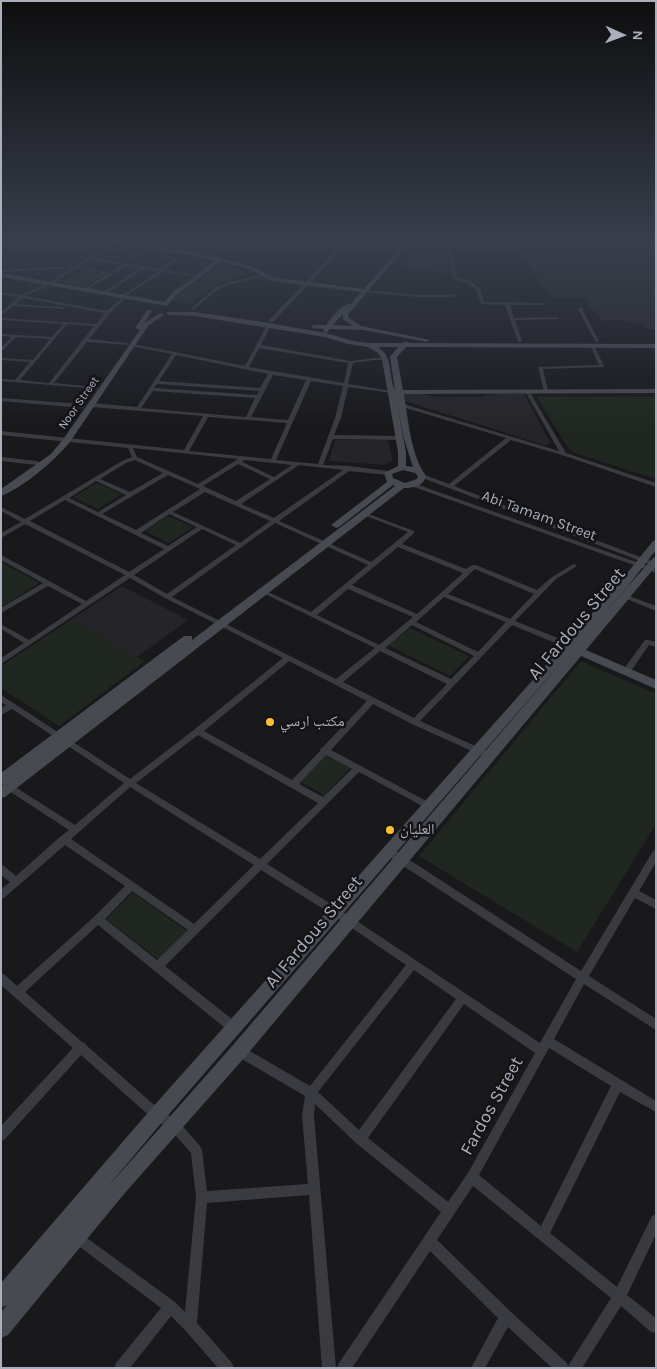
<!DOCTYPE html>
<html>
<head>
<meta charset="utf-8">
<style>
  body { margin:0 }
  #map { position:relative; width:657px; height:1369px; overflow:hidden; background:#19191c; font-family:Karla,sans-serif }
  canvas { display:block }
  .frame { position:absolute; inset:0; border:2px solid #abafbc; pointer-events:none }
  .north { position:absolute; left:597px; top:10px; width:50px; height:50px; -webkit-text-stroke:4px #141417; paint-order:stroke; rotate:92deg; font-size:14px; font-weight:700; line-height:20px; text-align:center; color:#abafbc }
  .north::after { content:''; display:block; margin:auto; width:18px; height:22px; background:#abafbc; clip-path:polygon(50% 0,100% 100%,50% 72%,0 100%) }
</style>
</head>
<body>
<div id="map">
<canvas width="657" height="1369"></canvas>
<div class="frame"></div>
<div class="north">N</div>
</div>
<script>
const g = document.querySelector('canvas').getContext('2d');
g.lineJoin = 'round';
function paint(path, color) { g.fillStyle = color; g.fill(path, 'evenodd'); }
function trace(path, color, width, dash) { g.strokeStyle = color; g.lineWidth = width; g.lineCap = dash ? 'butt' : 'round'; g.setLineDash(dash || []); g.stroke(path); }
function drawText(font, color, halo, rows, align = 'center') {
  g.font = font + ' Karla,"Noto Naskh Arabic",sans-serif'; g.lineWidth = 5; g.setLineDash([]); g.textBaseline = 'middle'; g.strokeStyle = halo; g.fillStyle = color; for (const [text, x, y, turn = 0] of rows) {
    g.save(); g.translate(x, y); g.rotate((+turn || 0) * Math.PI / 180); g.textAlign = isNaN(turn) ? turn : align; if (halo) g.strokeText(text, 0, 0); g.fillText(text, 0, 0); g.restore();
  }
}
const built = new Path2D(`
  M509 240H656V330L647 329 644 325 618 320 602 321 583 298 553 299Z
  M414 249 448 253 446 273 401 268Z
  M223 263 250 274 218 284 191 304 174 301 173 298Z
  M81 270 105 274 86 286 61 282Z
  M403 394H425L435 397H481L493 394H524L551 444 544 445 405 401Z
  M335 440H388L393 460 384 465 329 461Z
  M122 586 188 620 137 657 71 620Z`);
const green = new Path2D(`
  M537 397H656V479L575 453 568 448Z
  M97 483 122 494 98 509 73 497Z
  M168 516 193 527 169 543 145 531Z
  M1 562 39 583 1 607Z
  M71 620 145 661 59 726 1 688V666Z
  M410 628 469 656 450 676 388 645Z
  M581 661 656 694V824L577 952 419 856Z
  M325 755 350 768 324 795 301 782Z
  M133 893 187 931 158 959 106 919Z`);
const street = new Path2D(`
  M323 240 346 241 404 249 402 250 347 244 273 322H269V320L343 243Z
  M115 241 116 243 108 248 139 253 152 246 155 247 140 255 105 250 92 258 159 269 173 260 159 257 170 249 171 251 164 256 178 260 163 270 193 275 191 276 163 272 124 297V299L110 313 89 339 127 343 129 344V345L87 342 54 383 96 387H98V389L1 381V379L15 380 30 362 1 360V358L33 360 50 339 16 337 1 352V348L11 337 1 336V334L52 337 63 324 1 320V318L96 324 105 313 23 298 16 304 63 307 65 308 63 309 13 306 1 315V312L19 297 1 294V292L21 295 48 283 71 268 1 272V270L75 266ZM89 260 122 265 110 273 79 267ZM126 266 140 268 105 291V293H107L144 269 159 271 123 295V297L107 311 26 296 50 285 76 268 107 274 86 288 85 289 87 290ZM67 324 94 326 49 383 20 380Z
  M404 245 451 251 457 277 469 281 480 288 484 302 544 303 546 304 544 305H510L514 318 557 317 559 318 557 319 515 320 522 341 518 342 505 305 481 304 477 290 467 283 453 278 448 253 405 247Z
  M264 274 266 275 265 276 228 285 217 290 193 310 190 309 215 288 226 283Z
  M365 290 418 295H453L455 296 453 297H418L364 292V290Z
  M582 307 584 308 582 309 599 341V342L595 341 578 309Z
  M269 324 271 325 261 345 351 361 374 358H387V360H374L353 363 348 384 392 391 394 392 392 393 348 387 341 418 334 435 399 436 402 438 399 440 333 439 323 465 349 466 388 471 391 473 388 475 349 471 279 521 371 562 408 532 361 514 362 513H366L414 531V533L402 544 466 569 472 565H476L537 590 552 577 572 565 574 564 577 566 556 579 515 621 573 644 574 646 573 648H567L512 625 420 721 493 754 494 756 493 758H487L412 724 373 704 331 750 432 804 433 806 432 808 429 809 426 808 359 772 267 864 339 909 540 1043 576 979 385 854 384 851 385 848 388 847 391 848 581 971 653 851 656 850V862L639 891 656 900V909L635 898 589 976 656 1019V1030L584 984 554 1039 656 1101V1112L620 1092 550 1233 617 1287 652 1216 656 1214V1234L627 1295 656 1318V1333L651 1332 621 1306 582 1368H552L508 1327 485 1368H471L498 1318 430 1251 352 1368H337L339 1363 441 1212 356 1143 315 1104 314 1116 336 1368H322L309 1195 207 1203 197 1323 232 1363 234 1368H218L185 1330 171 1316 130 1368H114L116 1363 161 1308 72 1241 70 1237 72 1233 76 1231 80 1233 175 1302 185 1312 196 1197 191 1153 169 1128 153 1119 81 1055 5 1139 1 1141V1126L73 1048 1 985V973L5 975 17 986 95 916 125 886 65 845 4 898 1 899V889L10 882 1 875V865L4 866 16 876 61 836 69 830 6 789 5 787 6 785 9 784 12 785 75 825 124 783 12 709 1 715V708L6 705 1 702V695L130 779 195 729 283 658 165 598 130 578 1 664V658L24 643 1 629V624L29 640 82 604 48 586 1 613V608L43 583 1 560V555L86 601 125 575 25 524 1 538V533L21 522 1 511V507L25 519 122 461 132 457 128 448 1 435V431L184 450 203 416 92 407 89 405 92 403 137 407 172 354 131 346V344L175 352 245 366 267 325ZM259 348 348 363 344 383 249 367ZM176 355 268 374 260 388 159 381ZM273 375 306 380 288 420 251 417ZM311 381 343 386 335 418 318 464 276 460ZM157 384 259 391 257 395 154 388ZM153 391 255 398 246 417 141 408ZM208 417 287 423 271 459 189 451ZM133 448 238 459 198 484 137 457ZM135 460 163 473 130 492 100 479 126 463ZM245 460 292 465 274 477 242 462ZM238 464 270 479 236 501 203 486ZM299 465 343 470 274 518 241 504ZM168 475 200 489 136 530 102 514ZM96 481 126 495 98 512 69 498ZM205 492 270 521 240 543 173 512ZM65 500 164 549 129 572 30 521ZM169 514 197 527 168 546 141 533ZM275 523 368 565 311 612 264 590H260L259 591 375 648 336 679 172 597ZM202 529 236 545 167 594 134 575ZM398 547 463 573 417 614 352 585ZM475 569 534 594 510 619 448 594ZM348 589 413 617 379 645 317 615ZM444 597 506 622 478 652 416 622ZM412 625 474 656 451 679 385 648ZM380 651 447 684 414 718 343 682ZM289 661 367 701 323 747 321 748 320 751 292 780 204 731ZM198 735 318 803 260 859 136 783ZM326 755 352 769 323 797 299 784ZM130 787 254 865 194 924 71 839ZM261 870 333 915 406 965 310 1086 243 1047 239 1046 235 1047 234 1051 235 1055 305 1096 302 1116 308 1184 207 1191 202 1150 200 1146 177 1120 161 1111 86 1045 85 1043 82 1042 25 992 98 925 230 1032 234 1033 238 1032 239 1028 238 1024 165 966ZM132 891 188 930 157 960 105 919ZM414 970 456 999 359 1130 318 1092ZM464 1004 535 1053 468 1173 448 1202 368 1138ZM549 1048 611 1086 541 1226 479 1175ZM473 1186 611 1298 568 1366 567 1363 511 1312 437 1240Z
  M590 344 594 345 604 366V367L543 369 548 391 544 392 538 367 599 365 590 345Z
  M525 390 529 391 566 453 656 483V487L562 455 511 440 454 486 656 563V567L420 477 419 476 422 474 449 484 506 438 396 405V403H400L559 451 525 391Z
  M1 398 82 404 85 406 82 408 1 401Z
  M1 457 37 461 40 463 37 465 1 461Z
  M413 483 656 569V573L411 486 410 485Z
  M624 594 656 606V611L622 597 621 596Z
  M645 640H648L656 642V647L649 645 629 674H623L622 672 623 670Z`);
const secondary = new Path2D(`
  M92 240H104L195 252 251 266 272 277 364 289 407 240H412L349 313 348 317 361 326 430 340 427 342 364 330 330 329 326 333 323 331 324 329 312 328 311 327 314 325H326C332 317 341 304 351 304L361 292 271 281 247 268 221 262 176 295 167 306 1 277V273L165 302 172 293 215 261 195 256ZM343 314V319L353 326 333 325Z
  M147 310 152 311 144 323 160 313 165 314 148 326 70 442C55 460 23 488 1 496V489L51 454 64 438 140 330 135 328Z
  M167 312H195L269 323 326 333 349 340 367 343H402L406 341 409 343 656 344V348L406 347 397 357 403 390 656 389V393L404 394C408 419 411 456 426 476 424 486 413 488 404 488L5 797 1 798V786L4 784 1 785V773L184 636H192V640L395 486 393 485 339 527 336 528 331 525 387 482 384 473 398 466V452L382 359 378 353 368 347 348 344 325 337 195 316 169 315 166 313ZM378 347H398L390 357 395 390C388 376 394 357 378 347ZM395 394 404 439 413 467 406 466V452ZM403 470 415 473 418 476 417 479 405 483 393 478 392 474Z
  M656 540V550L628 586 576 645 653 558 656 557V566L586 650 656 680V689L581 656 245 1057 124 1194 8 1335 1 1338V1312L7 1305 1 1308V1283L151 1109 620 582 653 541ZM571 651 233 1045 106 1189 163 1121Z`);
const markers = [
  [270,722,5,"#fbbf31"],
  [390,830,5,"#fbbf31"]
];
const farStreetnames = [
  ["Noor Street",79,403,-55]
];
const streetNames = [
  ["Abi Tamam Street",539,516,20]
];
const poiNames = [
  ["مكتب ارسي",280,722],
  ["العليان",400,830]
];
const nearStreetnames = [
  ["Al Fardous Street",577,624,-50],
  ["Al Fardous Street",314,932,-50],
  ["Fardos Street",492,1106,-61]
];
paint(built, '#252529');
paint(green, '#1f2720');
paint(street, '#3a3b41');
paint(secondary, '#484a51');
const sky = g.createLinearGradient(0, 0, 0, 431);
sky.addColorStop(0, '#0e0e0f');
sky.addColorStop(0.56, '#383e4b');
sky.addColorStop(1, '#383e4b00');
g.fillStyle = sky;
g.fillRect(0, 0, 657, 431);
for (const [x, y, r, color] of markers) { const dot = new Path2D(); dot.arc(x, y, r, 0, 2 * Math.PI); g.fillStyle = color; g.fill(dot); trace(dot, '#141417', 2); }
drawText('12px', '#abafbc', '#141417', farStreetnames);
drawText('15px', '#abafbc', '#141417', streetNames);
drawText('15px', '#abafbc', '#141417', poiNames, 'left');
drawText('18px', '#abafbc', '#141417', nearStreetnames);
</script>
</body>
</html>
